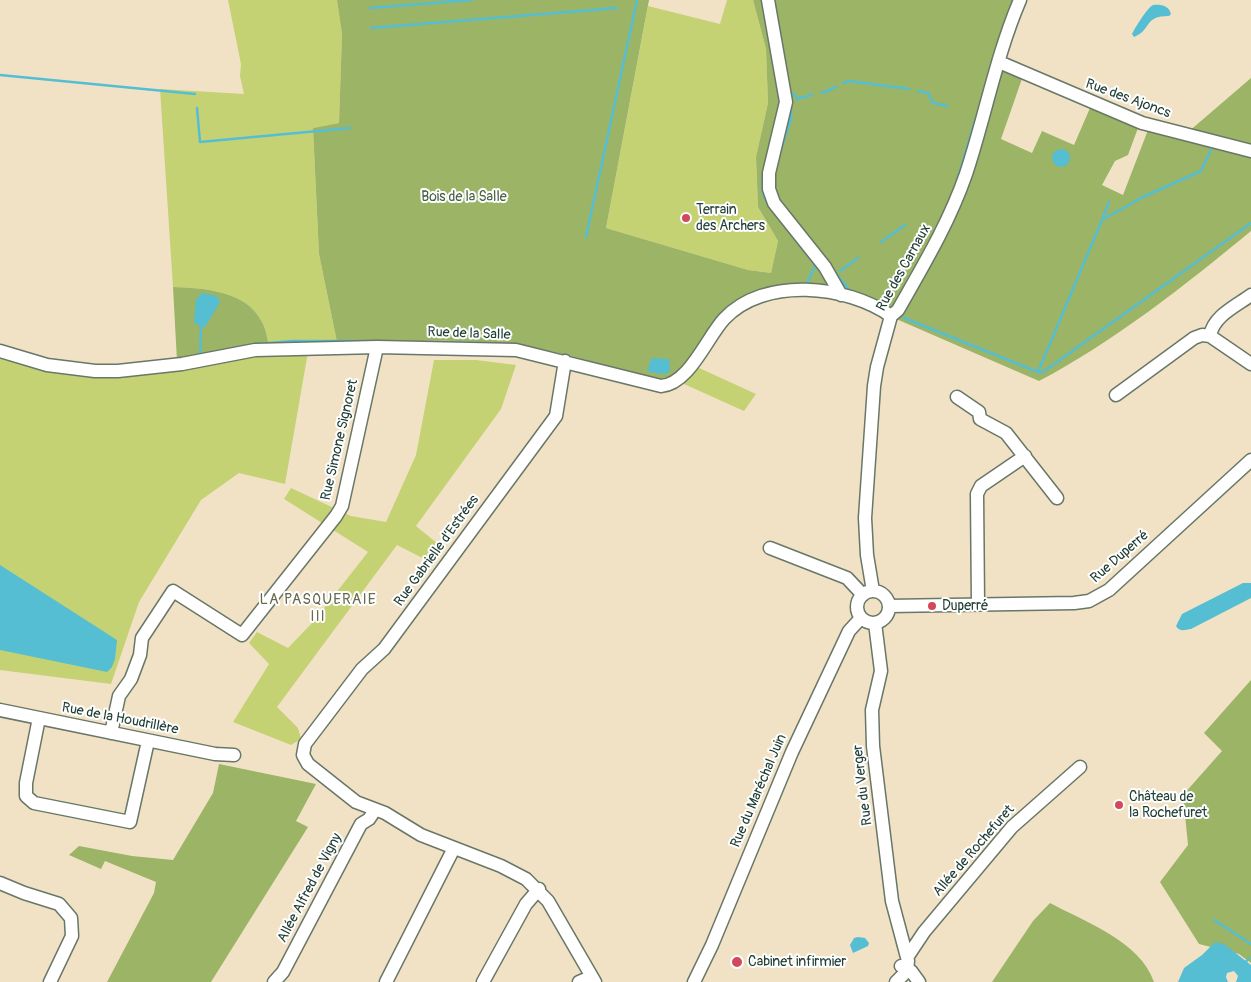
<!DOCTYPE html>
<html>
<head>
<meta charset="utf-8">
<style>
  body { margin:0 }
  canvas { display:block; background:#f1e2c6 }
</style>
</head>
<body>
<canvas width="1251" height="982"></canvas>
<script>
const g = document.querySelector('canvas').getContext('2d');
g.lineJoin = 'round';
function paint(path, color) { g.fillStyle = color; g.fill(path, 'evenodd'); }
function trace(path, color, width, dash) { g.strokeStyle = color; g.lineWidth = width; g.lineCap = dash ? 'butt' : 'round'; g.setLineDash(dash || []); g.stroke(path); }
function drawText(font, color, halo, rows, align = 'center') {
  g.font = font + ' Pangolin,sans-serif'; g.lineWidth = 4; g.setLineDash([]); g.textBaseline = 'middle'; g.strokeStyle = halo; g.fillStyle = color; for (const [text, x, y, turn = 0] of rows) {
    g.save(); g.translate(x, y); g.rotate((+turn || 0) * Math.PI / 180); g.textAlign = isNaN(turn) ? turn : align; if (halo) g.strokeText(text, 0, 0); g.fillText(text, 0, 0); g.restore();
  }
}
const green = new Path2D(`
  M228 0H337L342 34 339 123 313 128 319 254 337 342 269 345C267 338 266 329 262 322 247 291 204 288 173 287L160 89 244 94 240 76 241 64Z
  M727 0H753L766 49 768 103 756 157 758 207 778 241 771 273 748 270 606 228 648 6 720 24Z
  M308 352 285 484 239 473 201 500 139 602 111 684 0 670V356L48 370Z
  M434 360H476L516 365 501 409 416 526 443 548 434 564 397 545 277 707 298 728 301 739 291 745 233 722 269 664 249 643 257 632 288 648 313 622 368 552 284 499 291 488 351 516 386 522 416 455Z
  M697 367 756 394 744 411 684 384Z`);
const forest = new Path2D(`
  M337 0H649L606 228 748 270 771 273 778 241 758 207 756 157 768 103 766 49 753 0H1021L999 62 1024 73 1001 139 1032 153 1042 131 1074 145 1090 108 1138 128 1128 155 1115 161 1102 185 1123 195 1148 130 1180 139 1251 78V231C1187 284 1112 343 1039 381L841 295 796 291 738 306 668 385C625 373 581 356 536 348 471 337 403 342 337 342L319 254 313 128 339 123 342 34Z
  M173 287C204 288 247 291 262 322 266 329 267 338 269 345L177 361Z
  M1251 680V963L1239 954 1199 944 1160 882 1188 845 1183 795 1222 751 1204 733Z
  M219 764 316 784 296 821 308 827 211 982H107L154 893 156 882 105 861 101 869 69 855 79 846 132 856 173 860 213 793Z
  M1050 903C1085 922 1140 941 1154 982H992L1033 921Z`);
const water = new Path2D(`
  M1153 5C1160 4 1169 5 1171 14L1169 16C1143 16 1152 30 1134 37L1132 34C1135 28 1147 8 1153 5Z
  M1052 158a9 9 0 1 1 18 0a9 9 0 1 1-18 0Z
  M202 293 217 296 220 302 205 327H201L194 322 196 300Z
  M652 358 669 359 670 370 668 373 659 374 647 371Z
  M0 565 117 640 115 659 112 667 107 672 0 650Z
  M1243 583H1251V598L1191 629C1185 630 1179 632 1176 626L1182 614Z
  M858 937 865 938 869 943 868 946 853 953 850 945 854 938Z
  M1215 942 1224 944 1251 965V982H1236L1238 976 1234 971 1227 973 1226 977 1228 982H1178L1184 968 1202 955Z`);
const stream = new Path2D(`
  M370 8 472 0
  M371 28 617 8
  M0 75 195 94
  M843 83 849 81 909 89
  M918 91 928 93 933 103 947 106
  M822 93 836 87
  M789 94H794L797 99 812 95
  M197 108 200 142 350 128
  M780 152 791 119V105
  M763 178C761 188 762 196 769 205
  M957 181 976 117
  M1102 220 1109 202
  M789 231 824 276
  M586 237 637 0
  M881 242 905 225
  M834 271 851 292
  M840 271 858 258
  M806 285 815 266
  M904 318 1038 372H1043L1251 223
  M429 342 483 343
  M256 344 293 341H363
  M229 349 251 345
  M200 357 201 327
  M1038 372 1102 220 1143 197 1201 171 1211 150
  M1214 920 1251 944
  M1244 964 1249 958`);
const minor = new Path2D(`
  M768 0 786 102 769 173V189L774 203 825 267 841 295
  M999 62 1142 123 1251 151
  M1251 295C1236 306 1213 316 1210 336L1251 364
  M0 351 47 365 95 371H118L182 364 255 350 377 347 516 350 661 386C689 384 706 339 724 319 764 276 847 285 891 316
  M565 361 556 416 384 649 362 669 305 744 303 755 308 764 356 802 385 813 421 835 501 866 526 879 548 901 595 982
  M1116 395 1194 338 1202 335 1210 336
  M957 397 979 412 980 419 1006 433 1057 498
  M770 548 847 578 863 595
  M873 591 867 555 865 518 874 386 877 367 891 316 898 310C923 266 949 223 966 174 985 117 996 56 1020 0
  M857 607a16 16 0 1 1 32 0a16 16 0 1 1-32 0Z
  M978 604 977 494 981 486 1025 456
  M889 606 1074 603 1089 601 1109 590 1251 460
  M875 623 881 671 872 710 873 746 892 901 908 961 907 971 896 982
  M0 710 215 754 234 755
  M39 718 26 783V796L34 803 130 822 148 741
  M111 733 119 696 131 679 140 655 142 638 173 591 242 635 336 516 342 506 377 347
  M0 883 24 893 59 904 71 918 72 936 50 982
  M908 956 924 932 1012 827 1080 767
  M901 966 911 971 919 982
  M274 982 283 972 361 824 369 819 375 810
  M386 982 454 848
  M483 982 526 904 539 889
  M579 982 591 977
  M694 982 712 945 792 752 849 631 861 618`);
const markers = [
  [686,218,5,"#d1495b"],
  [932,606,5,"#d1495b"],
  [1119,805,5,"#d1495b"],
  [737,962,6,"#d1495b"]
];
const streetNames = [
  ["Rue des Ajoncs",1128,99,20],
  ["Rue des Carnaux",904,268,-61],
  ["Rue de la Salle",469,334,2],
  ["Rue Simone Signoret",340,440,-77],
  ["Rue Gabrielle d’Estrées",437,551,-54],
  ["Rue Duperré",1120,557,-41],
  ["Rue de la Houdrillère",120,719,11],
  ["Rue du Verger",863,785,-97],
  ["Rue du Maréchal Juin",759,791,-67],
  ["Allée de Rochefuret",974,851,-49],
  ["Allée Alfred de Vigny",310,888,-62]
];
const parkNames = [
  ["Bois de la Salle",464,197]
];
const poiNames = [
  ["Terrain",696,210],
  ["des Archers",696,226],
  ["Duperré",942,606],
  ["Château de",1129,797],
  ["la Rochefuret",1129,813],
  ["Cabinet infirmier",748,962]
];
const neighbourhoodNames = [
  ["LA PASQUERAIE",318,600],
  ["III",318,617]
];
paint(green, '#c4d274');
paint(forest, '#9bb466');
paint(water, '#55bed2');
trace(stream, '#55bed2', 2.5);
trace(minor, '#687767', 15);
trace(minor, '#fff', 12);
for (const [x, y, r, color] of markers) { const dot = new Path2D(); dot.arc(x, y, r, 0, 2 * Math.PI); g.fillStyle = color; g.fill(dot); trace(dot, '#fff', 2); }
drawText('14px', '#1f3d34', '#fff', streetNames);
drawText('14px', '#486244', '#fff', parkNames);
drawText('14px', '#1f3d34', '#fff', poiNames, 'left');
g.letterSpacing = '1px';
drawText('15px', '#65684d', '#fff', neighbourhoodNames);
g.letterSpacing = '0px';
</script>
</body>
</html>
